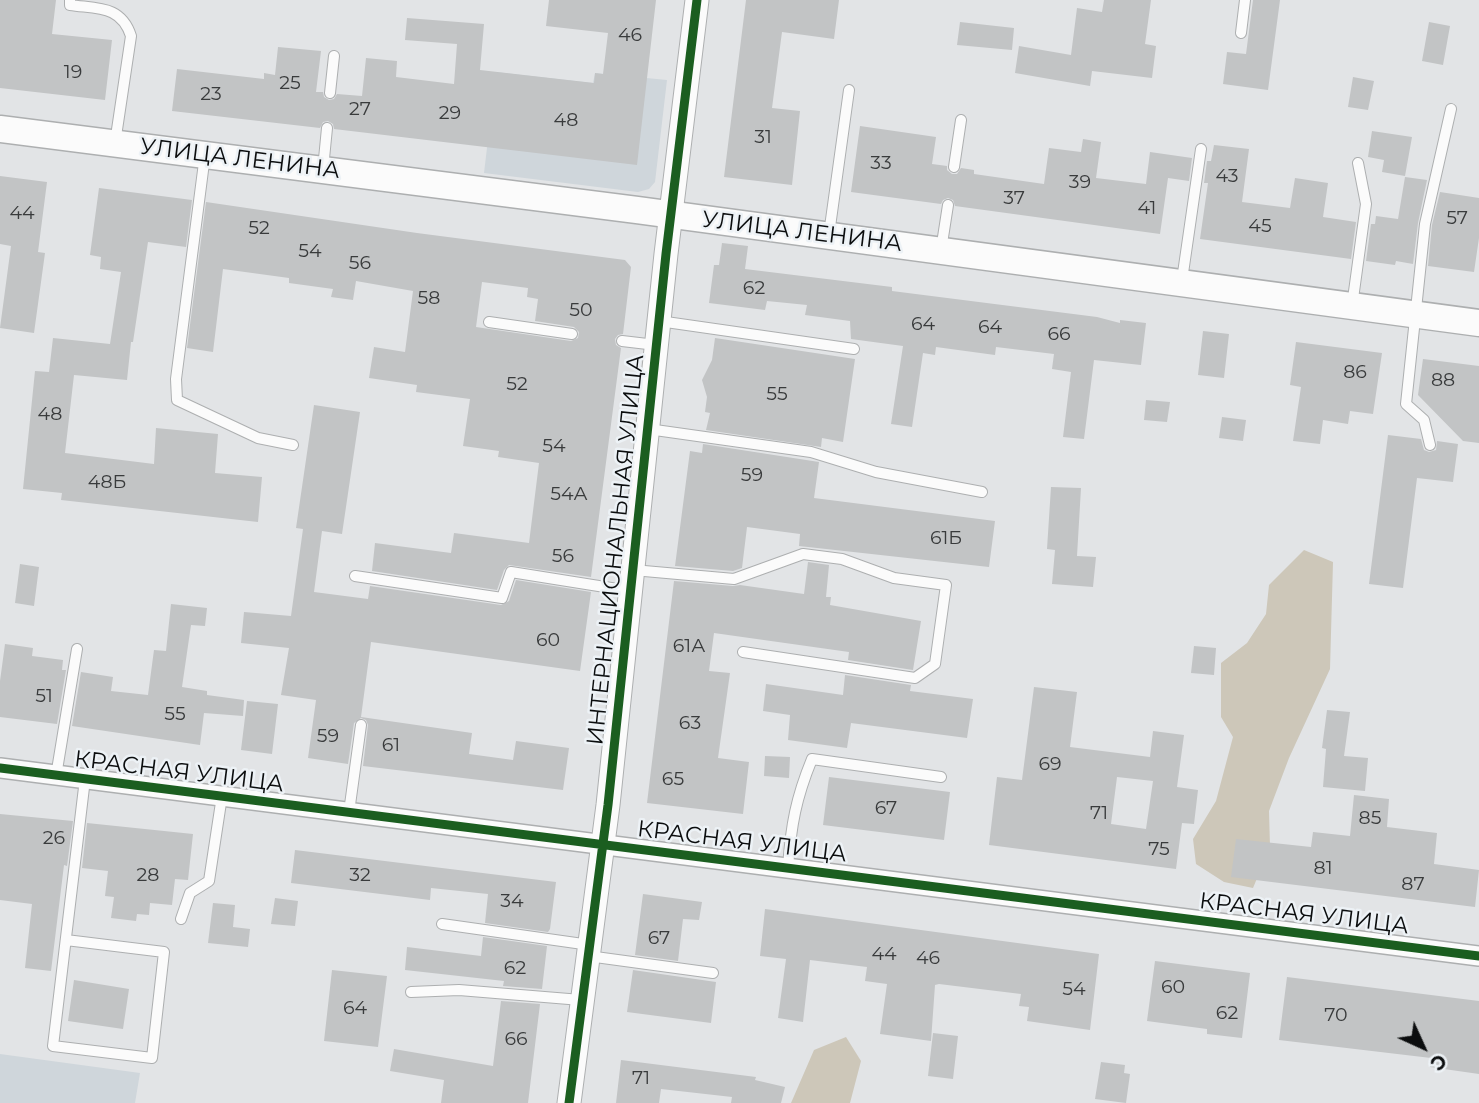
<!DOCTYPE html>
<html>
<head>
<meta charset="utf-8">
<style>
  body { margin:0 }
  #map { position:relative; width:1479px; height:1103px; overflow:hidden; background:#e2e4e6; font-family:Montserrat,sans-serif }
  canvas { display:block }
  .north { position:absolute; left:1388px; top:1012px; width:70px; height:70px; -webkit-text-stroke:5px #edf2f6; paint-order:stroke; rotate:135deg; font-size:19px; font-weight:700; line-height:28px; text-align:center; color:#0b0d0e }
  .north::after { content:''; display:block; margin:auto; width:24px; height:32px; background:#0b0d0e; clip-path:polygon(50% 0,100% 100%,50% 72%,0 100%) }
</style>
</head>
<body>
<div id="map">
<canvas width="1479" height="1103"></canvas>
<div class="north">С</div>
</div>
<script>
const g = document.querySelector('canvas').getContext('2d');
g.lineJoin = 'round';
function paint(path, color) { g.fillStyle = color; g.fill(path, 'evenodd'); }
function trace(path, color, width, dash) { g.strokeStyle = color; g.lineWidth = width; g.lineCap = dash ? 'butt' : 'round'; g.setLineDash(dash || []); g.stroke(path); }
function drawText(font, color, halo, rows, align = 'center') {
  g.font = font + ' Montserrat,sans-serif'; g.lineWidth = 5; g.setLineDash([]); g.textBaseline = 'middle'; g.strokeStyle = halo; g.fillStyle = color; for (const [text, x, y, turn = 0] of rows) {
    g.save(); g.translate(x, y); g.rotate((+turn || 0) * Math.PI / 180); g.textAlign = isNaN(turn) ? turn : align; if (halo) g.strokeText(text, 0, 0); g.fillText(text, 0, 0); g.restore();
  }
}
const built = new Path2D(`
  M496 72 593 83 595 73 667 80 655 182 649 189 638 192 484 173Z
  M0 1054 140 1073 135 1103H0Z`);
const forest = new Path2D(`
  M1304 550 1333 562 1330 669 1289 758 1269 811 1270 847 1253 888 1224 882 1196 864 1193 839 1216 801 1233 737 1221 717V663L1247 643 1266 614 1269 585Z
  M846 1037 861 1061 850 1103H791L814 1050Z`);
const building = new Path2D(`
  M0 0H56L52 34 112 40 105 100 0 88Z
  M549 0H656L637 165 334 129 333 124 328 121 323 122 320 128 172 111 177 69 264 79V73L275 75 278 47 321 51 316 92H323L324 97 329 100 334 99 337 94 362 96 366 58 397 61 396 77 454 84 457 44 405 40 407 18 484 24 480 70 594 83 595 73 603 74 608 33 546 26Z
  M746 0H839L834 39 782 32 772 108 800 111 792 185 724 177Z
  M1104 0H1151L1145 44 1156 46 1152 78 1092 71 1090 86 1015 73 1019 46 1071 55 1077 8 1102 12Z
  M1253 0H1280L1268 90 1223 84 1227 52 1246 54Z
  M960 22 1014 28 1012 50 957 45Z
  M1429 22 1450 26 1443 65 1422 61Z
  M1353 77 1374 81 1368 110 1348 107Z
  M860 126 936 137 932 164 947 166V170L952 174H957L961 168 974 170V174L1044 184 1049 148 1081 152 1083 139 1101 142 1096 178 1146 184 1150 152 1192 158 1189 181 1168 178 1160 234 955 206 953 200 948 198 943 200 941 204 851 192Z
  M1372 131 1412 137 1405 176 1382 172 1384 160 1368 157Z
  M1214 145 1249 149 1242 202 1290 208 1295 178 1328 183 1323 217 1356 222 1351 259 1200 239 1208 183H1204L1207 161H1211Z
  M0 176 47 182 38 252 45 253 34 333 0 328 11 246 0 244Z
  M1405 177 1427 180 1418 223 1413 264 1396 261 1395 265 1366 261 1371 224H1375L1376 216 1398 219Z
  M99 188 192 200 186 247 148 242 133 342H131L127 380 74 375 65 453 154 464 156 428 218 434 215 473 262 477 258 522 61 500 62 493 23 489 35 371 49 372 53 338 110 344 121 272 100 269 101 257 90 255Z
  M1440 192 1479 198V238L1474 272 1428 266 1432 225Z
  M206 202 417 233 625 260 631 267 623 334 618 335 615 339 616 345 621 348 591 577 509 565 504 570 497 590 372 571 375 543 451 553 454 533 529 543 539 463 498 457 499 451 463 446 470 399 416 392 417 385 369 378 374 347 405 352 413 291 356 281 353 300 331 297 333 289 289 283V278L223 269 213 352 187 348ZM482 282 528 288 527 297 538 299 535 321 574 327 579 332 578 338 571 341 476 327Z
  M722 243 748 246 745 269 892 287V291L1097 317 1120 323V320L1146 323 1141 365 1094 360 1084 439 1063 437 1071 372 1052 369 1054 354 996 347 995 355 936 347 935 355 923 353 912 427 891 424 903 346 851 339 850 321 805 315 807 305 767 301 765 310 709 303 714 265H719Z
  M1203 331 1229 334 1224 378 1198 375Z
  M715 338 855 359 843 442 822 438 821 447 706 430 710 413 705 412 707 397 702 380 712 360Z
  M1296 342 1382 353 1373 414 1350 411 1348 424 1323 420 1320 444 1293 441 1301 387 1290 385Z
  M1423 359 1479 366V443L1463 441 1418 395Z
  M1146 400 1170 402 1167 422 1144 420Z
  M314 405 360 412 342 534 322 531 314 592 368 599 370 586 501 605 509 601 516 580 591 592 580 671 371 642 361 717 472 733 469 754 513 760 516 741 569 748 563 790 363 766 368 725 366 720 361 718 354 723 348 764 308 758 316 700 281 695 289 648 241 643 244 612 291 616 303 529 296 528Z
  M1222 417 1246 420 1243 441 1219 438Z
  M1388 435 1421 439 1424 450 1429 452 1436 450 1437 441 1458 444 1453 482 1417 478 1403 588 1369 584Z
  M703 444 819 462 814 498 995 521 989 567 799 546 800 534 747 527 742 568 733 571 675 566 690 451 702 453Z
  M1051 487 1081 488 1077 556 1096 557 1093 587 1052 584 1055 550 1047 549Z
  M808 562 829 565 826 597H831L830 605 921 621 913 670 848 660 849 652 714 633 709 671 730 673 718 758 749 762 743 814 647 803 674 581 733 586 740 585 804 594Z
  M20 564 39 567 34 606 15 603Z
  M171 604 207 608 205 626 191 625 182 687 207 691V695L244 700 243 716 204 713 200 745 72 726 81 672 113 677 111 691 148 695 154 650 166 651Z
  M5 644 33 648 32 656 63 660 62 670H66L57 724 0 717V681Z
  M1194 646 1216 648 1214 675 1191 673Z
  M845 675 911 685 910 691 973 699 967 738 851 723 847 748 788 740 790 715 763 711 766 684 843 695Z
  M1034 687 1077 692 1070 747 1150 757 1153 731 1184 735 1177 787 1198 790 1194 824 1182 823 1176 869 989 845 997 777 1022 780ZM1117 777 1153 781 1146 829 1111 824Z
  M247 701 278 704 272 754 241 750Z
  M1327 710 1350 712 1344 756 1368 758 1365 791 1323 787 1326 749 1322 748Z
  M765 756 790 757 789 778 764 776Z
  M829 777 950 792 944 840 823 825Z
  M1354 795 1389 799 1387 827 1437 833 1434 864 1479 870 1475 907 1231 877 1236 839 1311 847 1313 832 1350 836Z
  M0 814 73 821 67 866 64 865 51 971 25 968 32 904 0 900Z
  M87 823 193 834 188 880 175 879 172 905 150 903 149 915 137 914 136 921 111 918 114 897 105 896 108 871 82 868Z
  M295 850 556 882 550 929 548 932 485 923 488 894 431 888 430 900 291 883Z
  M643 894 702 902 699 920 683 919 678 961 635 955Z
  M275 898 298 901 295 926 271 924Z
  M213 903 235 905 233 927 250 929 248 947 208 943Z
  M765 909 1099 954 1090 1030 1027 1021 1029 1007 1019 1006 1021 994 939 984 935 985 931 1041 880 1034 887 984 865 981 867 967 810 960 803 1022 778 1018 786 959 760 956Z
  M483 937 547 946 542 989 503 986 504 981 405 970 407 947 481 956Z
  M1155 961 1250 973 1242 1038 1207 1034V1029L1147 1021Z
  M332 970 387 976 378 1047 324 1041Z
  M633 970 716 982 711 1023 627 1012Z
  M1287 977 1479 1001V1074L1430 1067 1431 1058 1279 1040Z
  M74 980 129 989 123 1029 68 1021Z
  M501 1001 540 1004 528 1103H441L444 1080 390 1071 394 1049 493 1066Z
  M933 1033 958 1036 953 1079 928 1076Z
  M621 1060 756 1077 755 1080 785 1087 781 1103H731L732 1097 661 1089 659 1103H616Z
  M1101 1062 1125 1065 1124 1073 1130 1074 1126 1103 1095 1099Z`);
const service = new Path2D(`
  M70 0V5C97 9 121 5 131 36L115 143
  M1241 33 1245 0
  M330 93 334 56
  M205 155 176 379 177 400 258 438 293 445
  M954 167 961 120
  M323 169 327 128
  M829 234 849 90
  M941 250 948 205
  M1182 280 1201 149
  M1352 306 1366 204 1358 163
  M659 321 854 349
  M489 322 572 334
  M622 341 656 345
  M648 429 811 452 876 472 982 492
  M1430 445 1424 420 1406 404 1425 224 1451 109
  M633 570 734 579 803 554 842 559 894 578 946 585 935 664 915 678 743 652
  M355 576 502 598 511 572 630 591
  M56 776 77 649
  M349 812 361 725
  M788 867C791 825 796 798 812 759L941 777
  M181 919 190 893 209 881 222 796
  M442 924 590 945
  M66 940 164 952 152 1058 53 1046 85 779
  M588 956 713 973
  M411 992 459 990 581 1000`);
const minor = new Path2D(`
  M0 768 1479 956`);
const tertiary = new Path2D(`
  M569 1103 608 805 666 254 697 0`);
const secondary = new Path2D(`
  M0 129 637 210 1479 323`);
const cycleway = new Path2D(`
  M0 768 1479 956
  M569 1103 608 805 666 254 697 0`);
const numberNames = [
  ["46",630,35],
  ["19",73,72],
  ["25",290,83],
  ["23",211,94],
  ["27",360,109],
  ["29",450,113],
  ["48",566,120],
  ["31",763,137],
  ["33",881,163],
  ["43",1227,176],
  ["39",1080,182],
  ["37",1014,198],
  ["41",1147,208],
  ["44",22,213],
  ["57",1457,218],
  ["45",1260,226],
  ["52",259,228],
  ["54",310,251],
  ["56",360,263],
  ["62",754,288],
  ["58",429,298],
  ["50",581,310],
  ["64",923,324],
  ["64",990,327],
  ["66",1059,334],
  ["86",1355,372],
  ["88",1443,380],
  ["52",517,384],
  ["55",777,394],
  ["48",50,414],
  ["54",554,446],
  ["59",752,475],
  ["48Б",107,482],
  ["54А",569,494],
  ["61Б",946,538],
  ["56",563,556],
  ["60",548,640],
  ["61А",689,646],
  ["51",44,696],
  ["55",175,714],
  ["63",690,723],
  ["59",328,736],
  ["61",391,745],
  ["69",1050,764],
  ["65",673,779],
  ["67",886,808],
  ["71",1099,813],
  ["85",1370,818],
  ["26",54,838],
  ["75",1159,849],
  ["81",1323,868],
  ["28",148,875],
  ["32",360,875],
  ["87",1413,884],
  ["34",512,901],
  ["67",659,938],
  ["44",884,954],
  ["46",928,958],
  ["62",515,968],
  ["60",1173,987],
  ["54",1074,989],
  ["64",355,1008],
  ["62",1227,1013],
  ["70",1336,1015],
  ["66",516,1039],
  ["71",641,1078]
];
const streetNames = [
  ["УЛИЦА ЛЕНИНА",240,159,7],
  ["УЛИЦА ЛЕНИНА",802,232,7],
  ["ИНТЕРНАЦИОНАЛЬНАЯ УЛИЦА",616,550,-84],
  ["КРАСНАЯ УЛИЦА",179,772,7],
  ["КРАСНАЯ УЛИЦА",742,842,7],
  ["КРАСНАЯ УЛИЦА",1304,914,7]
];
paint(built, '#cfd6db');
paint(forest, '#cdc7b9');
paint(building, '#c2c4c5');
trace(service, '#adafb0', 12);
trace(minor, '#adafb0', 22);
trace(tertiary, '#adafb0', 25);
trace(secondary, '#adafb0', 29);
trace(service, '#fbfbfb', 10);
trace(minor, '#fbfbfb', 19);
trace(tertiary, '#fbfbfb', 23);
trace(secondary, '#fbfbfb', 26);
trace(cycleway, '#1b5e20', 9);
drawText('19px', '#393b3c', null, numberNames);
drawText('23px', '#0b0d0e', '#edf2f6', streetNames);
</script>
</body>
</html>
